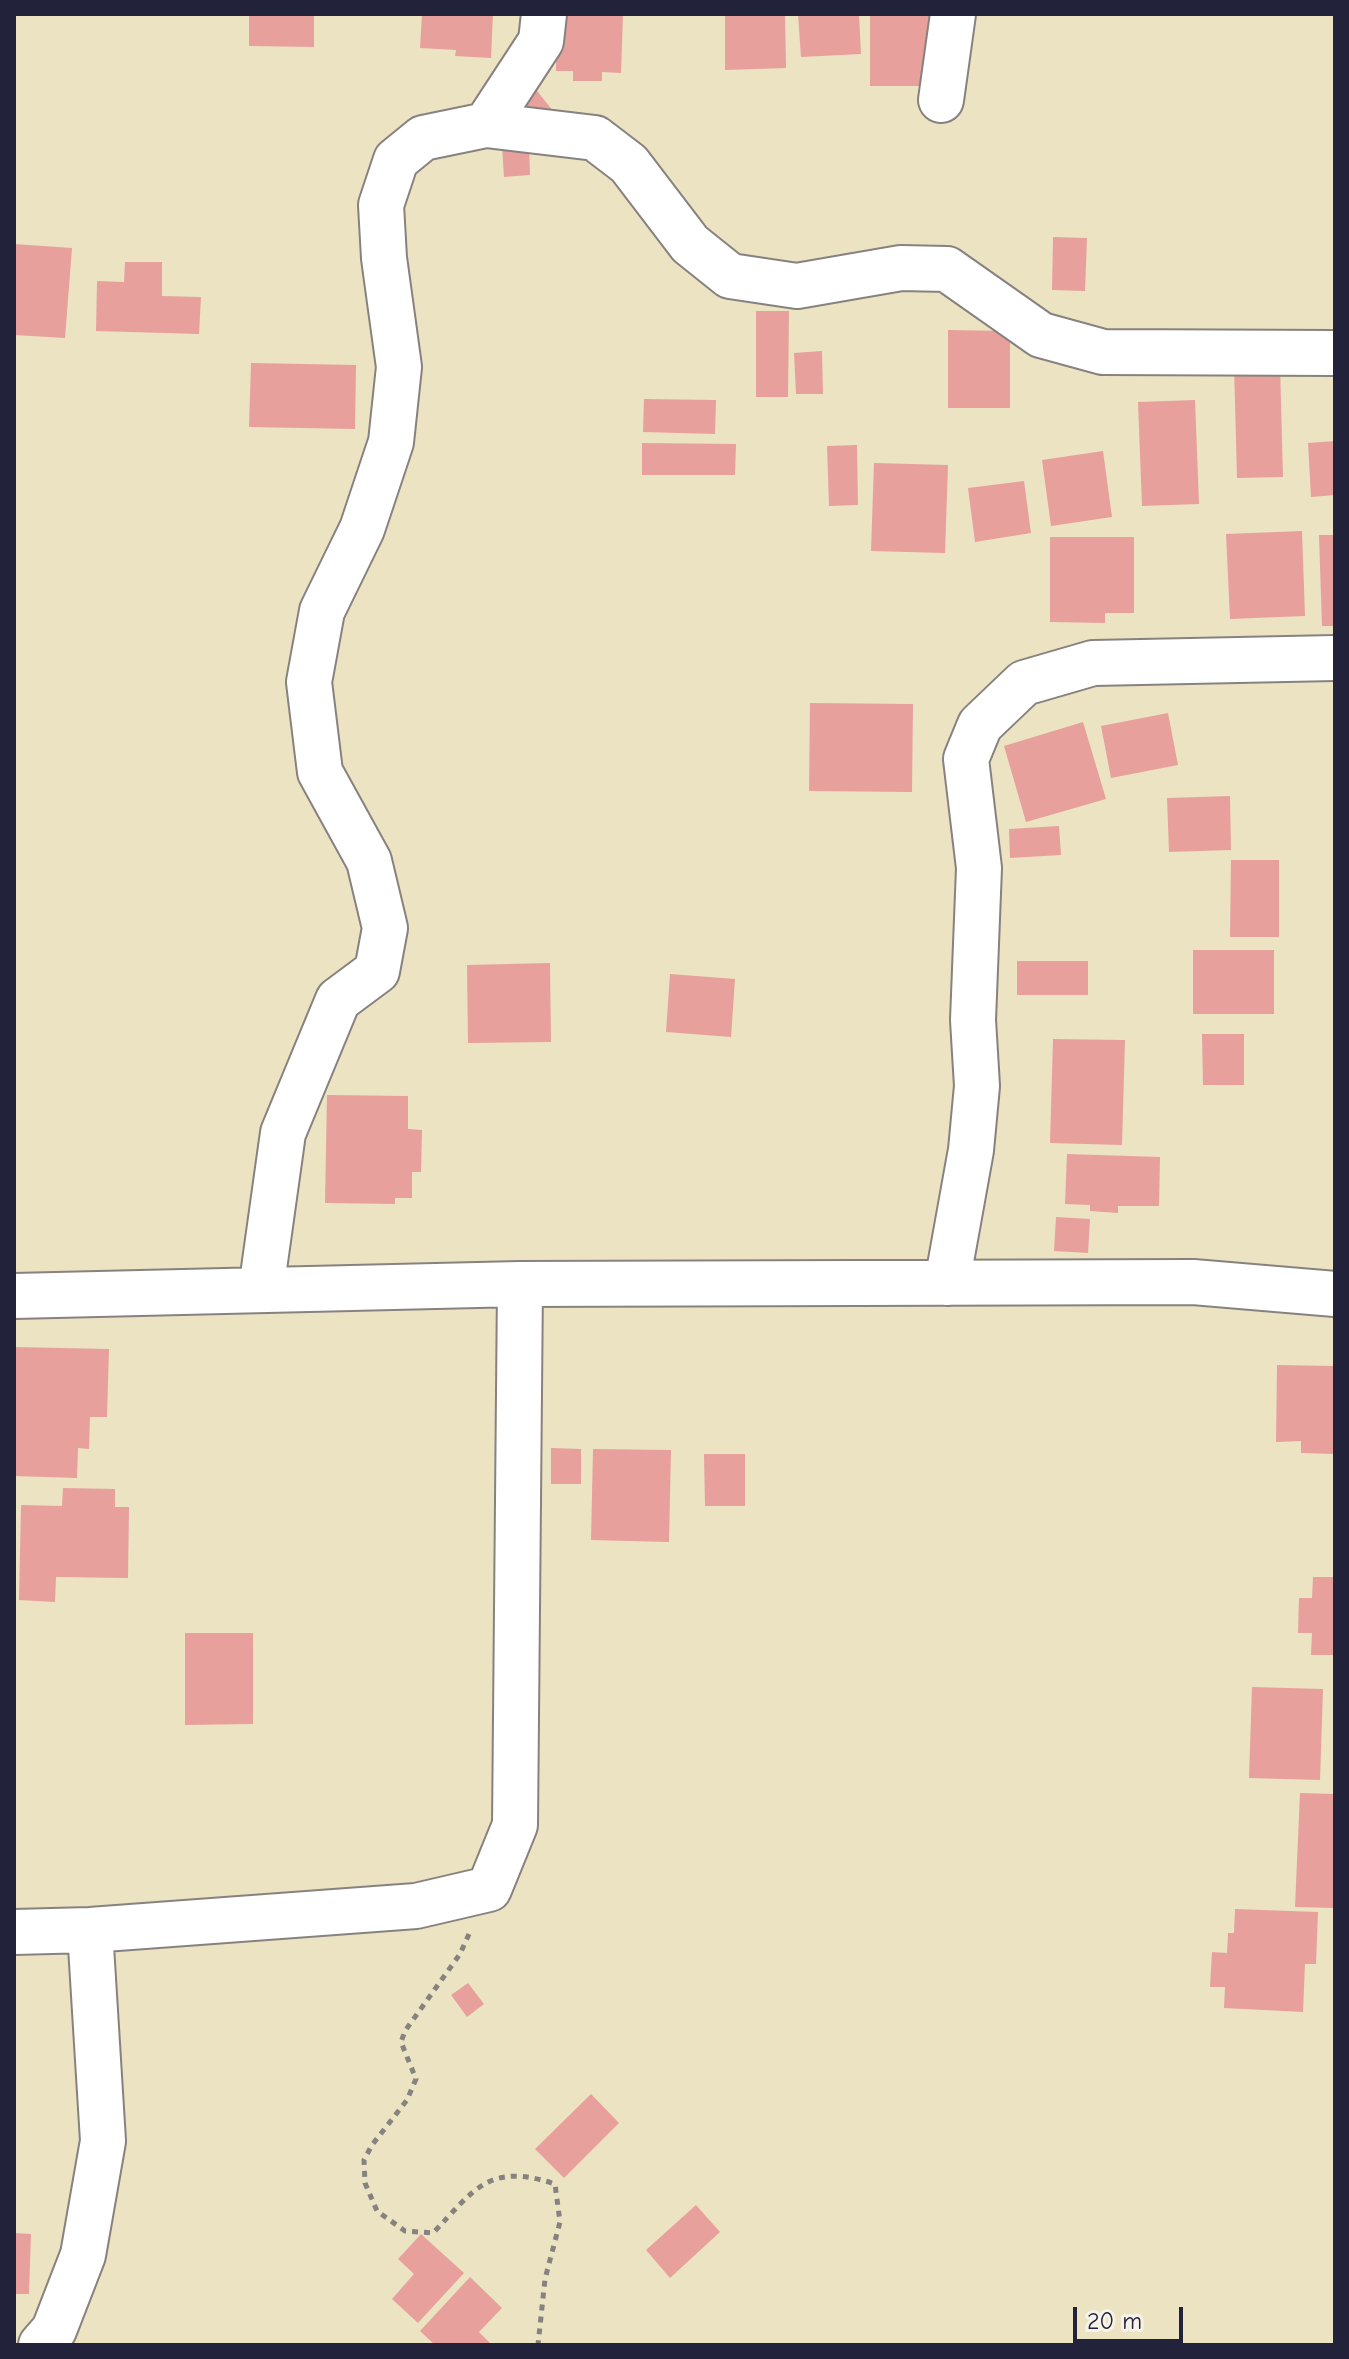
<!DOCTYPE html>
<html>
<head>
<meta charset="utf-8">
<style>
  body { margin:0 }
  #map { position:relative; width:1349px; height:2359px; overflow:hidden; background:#ece3c3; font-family:"Comic Neue",sans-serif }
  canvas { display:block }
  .frame { position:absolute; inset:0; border:16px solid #22223b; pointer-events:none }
  .scale { position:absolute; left:1073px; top:2307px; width:110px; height:36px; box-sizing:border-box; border:4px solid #22223b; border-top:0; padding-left:10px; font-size:24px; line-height:28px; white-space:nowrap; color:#22223b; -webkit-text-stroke:6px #f7f3e8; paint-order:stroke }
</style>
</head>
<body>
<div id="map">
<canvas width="1349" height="2359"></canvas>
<div class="frame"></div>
<div class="scale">20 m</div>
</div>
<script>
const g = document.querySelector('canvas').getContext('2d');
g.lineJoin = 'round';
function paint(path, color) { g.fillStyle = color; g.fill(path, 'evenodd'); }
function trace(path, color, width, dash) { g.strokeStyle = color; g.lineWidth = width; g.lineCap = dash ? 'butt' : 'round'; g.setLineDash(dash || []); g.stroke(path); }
const building = new Path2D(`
  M249 14H314V47L249 46Z
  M422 14H493L491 58 455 56 456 50 420 48Z
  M557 14H623L621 73 602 72V81H573V71H556Z
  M725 14H785L786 68 725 70Z
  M798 14H859L861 54 801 57Z
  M870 14H949V86H870Z
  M530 82 553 111 536 125 513 96Z
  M529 144 530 175 504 177 502 146Z
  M1053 237 1087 238 1085 291 1052 290Z
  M14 244 72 248 65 338 14 335Z
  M125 262H162V296L201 297 199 334 96 331 97 281 124 282Z
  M756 311H789L788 397H756Z
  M948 330 1010 331V408H948Z
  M822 351 823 394H796L794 353Z
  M251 363 356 365 355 429 249 427Z
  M1280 364 1283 477 1237 478 1234 365Z
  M644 399 716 400 715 434 643 432Z
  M1195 400 1199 504 1142 506 1138 402Z
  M1335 441V495L1311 497 1308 443Z
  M642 443 736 444 735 475H642Z
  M857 445 858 505 829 506 827 446Z
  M1103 451 1112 517 1051 526 1042 460Z
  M874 463 948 465 945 553 871 551Z
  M1024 481 1031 533 975 542 968 488Z
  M1302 531 1305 616 1230 619 1226 534Z
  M1319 535H1335V626H1322Z
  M1050 537H1134V613H1105V623L1050 622Z
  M810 703 913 704 912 792 809 791Z
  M1168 713 1178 765 1111 778 1101 726Z
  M1083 722 1106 799 1026 822 1004 746Z
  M1230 796 1231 850 1169 852 1167 798Z
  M1059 826 1061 855 1010 858 1009 829Z
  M1231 860H1279V937H1230Z
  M1193 950H1274V1014H1193Z
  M1017 961H1088V995H1017Z
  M550 963 551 1042 468 1043 467 965Z
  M670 974 735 979 731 1037 666 1032Z
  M1202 1034H1244V1085H1203Z
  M1053 1039 1125 1040 1122 1145 1050 1143Z
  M327 1095 408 1096V1129L422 1130 421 1172H412V1198H395V1204L325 1203Z
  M1067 1154 1160 1157 1159 1206H1118V1213L1090 1211V1205L1065 1204Z
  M1056 1217 1090 1219 1088 1253 1054 1251Z
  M14 1347 109 1349 107 1417H90L89 1449 78 1448 77 1478 14 1476Z
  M1277 1365 1335 1366V1454L1301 1453V1441L1276 1442Z
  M551 1448 581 1449V1484H551Z
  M593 1449 671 1450 669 1542 591 1540Z
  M704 1454H745V1506H705Z
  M63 1488 115 1489V1507H129L128 1578 56 1577 55 1602 19 1600 21 1505 62 1506Z
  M1313 1577H1335V1655H1311L1312 1633H1298L1299 1598H1312Z
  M185 1633H253V1724L185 1725Z
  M1252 1687 1323 1689 1320 1780 1249 1778Z
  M1300 1793 1335 1794 1333 1908 1295 1907Z
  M1235 1909 1318 1912 1316 1964H1305L1303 2012 1224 2008 1225 1987H1210L1212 1952 1227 1953 1228 1933H1234Z
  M468 1983 484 2004 467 2017 451 1995Z
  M591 2094 619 2123 564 2178 535 2149Z
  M696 2205 720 2232 670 2278 646 2250Z
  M14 2233 31 2234 29 2294H14Z
  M421 2234 464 2273 418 2323 392 2299 414 2274 398 2259Z
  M470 2277 502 2308 479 2332 490 2343 435 2345 420 2331Z`);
const path = new Path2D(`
  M469 1934 460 1954 405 2031 401 2042 416 2079 407 2100 372 2145 364 2160 365 2183 377 2211 405 2231 433 2233C475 2189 489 2162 555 2184L560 2222 545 2279 538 2345`);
const minor = new Path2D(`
  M941 100 953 14
  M486 125 541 41 544 14
  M947 1283 971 1150 977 1086 973 1020 979 868 966 759 980 725 1024 683 1093 663 1335 658
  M261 1290 283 1133 338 1000 377 971 385 928 369 861 320 772 309 682 322 611 362 529 391 442 399 367 384 258 381 205 396 160 423 138 486 125 595 138 629 164 690 244 730 276 797 286 901 268 947 269 1041 335 1103 352 1335 353
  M14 1296 520 1284 1193 1282 1335 1294
  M14 1932 90 1930 416 1906 489 1889 515 1825 520 1284
  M41 2345 54 2330 83 2255 103 2141 90 1930`);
paint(building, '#e7a09c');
trace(minor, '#87827f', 48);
trace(path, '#87827f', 5, [6, 6]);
trace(minor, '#fff', 44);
</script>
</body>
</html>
